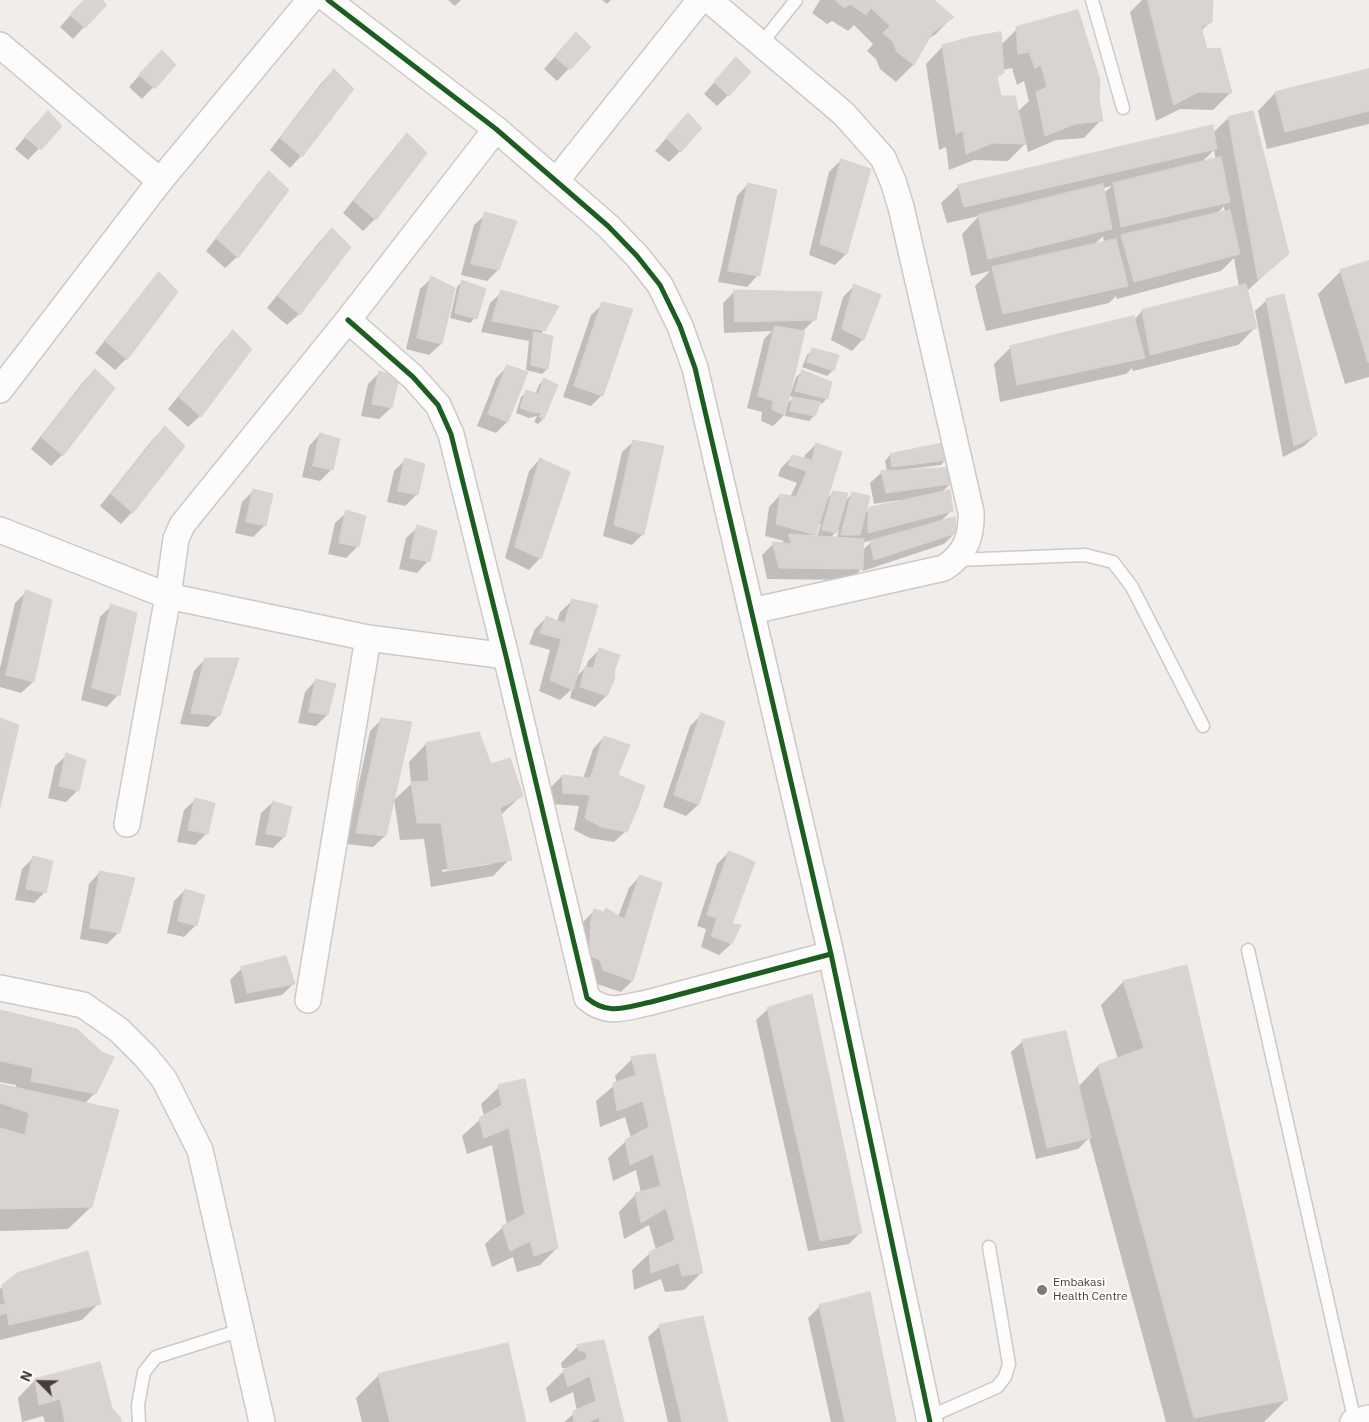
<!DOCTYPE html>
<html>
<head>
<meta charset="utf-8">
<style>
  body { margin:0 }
  #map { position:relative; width:1369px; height:1422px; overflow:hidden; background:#f1edea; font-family:"IBM Plex Sans",sans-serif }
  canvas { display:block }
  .north { position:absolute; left:15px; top:1357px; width:50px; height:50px; -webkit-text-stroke:4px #fff; paint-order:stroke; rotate:293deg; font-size:14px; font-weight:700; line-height:20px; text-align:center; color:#473b35 }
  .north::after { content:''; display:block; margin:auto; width:18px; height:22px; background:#473b35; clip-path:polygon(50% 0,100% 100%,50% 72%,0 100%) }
</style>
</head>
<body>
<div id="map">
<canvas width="1369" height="1422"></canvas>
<div class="north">N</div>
</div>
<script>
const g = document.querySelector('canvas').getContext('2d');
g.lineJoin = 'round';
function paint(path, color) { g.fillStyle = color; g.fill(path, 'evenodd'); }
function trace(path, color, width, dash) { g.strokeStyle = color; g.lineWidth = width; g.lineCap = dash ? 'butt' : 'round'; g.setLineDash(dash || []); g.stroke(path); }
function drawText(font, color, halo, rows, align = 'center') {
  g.font = font + ' "IBM Plex Sans",sans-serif'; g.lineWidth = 4; g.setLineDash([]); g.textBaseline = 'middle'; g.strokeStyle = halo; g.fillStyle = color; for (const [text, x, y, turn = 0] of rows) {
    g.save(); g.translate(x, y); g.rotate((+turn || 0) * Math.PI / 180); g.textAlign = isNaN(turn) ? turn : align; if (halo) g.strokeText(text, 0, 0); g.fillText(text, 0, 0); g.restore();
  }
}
const shadow = new Path2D(`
  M84 0H100L105 5 73 39 60 27Z
  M448 0H461L455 6Z
  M602 0H611L607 4Z
  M820 0H932L952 17 936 34 926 40 913 65 896 82 880 69 876 59 867 51 873 44 854 25 848 31 832 21 827 24 812 13Z
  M1142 0H1212L1211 21 1201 31 1207 50 1230 93 1213 110 1180 109 1156 121 1130 12Z
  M1017 29 1098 99 1101 120 1084 138 1056 140 1028 152 1026 143 1008 161 974 160 949 170 946 147 939 150 926 64 943 46 1001 45ZM1012 68 1017 85 1024 81 1029 101 1017 112 1000 98 996 79 1002 72V70Z
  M565 45 590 47 557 81 544 69Z
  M150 63 174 65 142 99 129 87Z
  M725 70 728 95 717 106 704 94Z
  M1369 70V124L1267 149 1258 111 1275 93Z
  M334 71 301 156 290 168 270 150 322 82Z
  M1228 118 1287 254 1247 291 1255 328 1238 345 1133 371 1132 368 1126 374 1000 402 994 364 1011 347 1134 320 1142 311 1239 287 1234 258 1221 271 1117 299 1116 296 1109 303 986 331 975 286 990 271 971 276 962 234 979 216 947 223 941 203 959 186 1213 133ZM1214 150 1216 160 1201 163ZM1112 186 1104 193 1103 188ZM1224 206 1225 213 1216 215ZM1103 236 1104 243 1093 246Z
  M36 124 60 126 28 160 15 149Z
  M677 126 680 151 669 162 655 151Z
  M407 135 425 153 375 219 363 231 343 213 396 146Z
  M841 160 846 254 835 265 809 255 829 172Z
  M269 172 288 190 237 257 225 268 206 251 258 184Z
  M748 184 758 275 747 287 718 282 737 196Z
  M486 214 498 270 487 281 461 275 474 225Z
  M332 230 350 248 299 314 287 325 267 308 320 241Z
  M1369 263V377L1345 384 1318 294 1341 271Z
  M159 274 126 359 115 370 95 353 148 286Z
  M432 278 441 344 429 355 406 349 420 289Z
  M463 281 475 318 470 323 450 318 457 287Z
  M855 285 863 339 852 351 831 340 843 297Z
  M502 292 544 330 540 335 547 369 542 374 526 370 529 341 481 332 490 303Z
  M734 292 815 319 802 332 789 393H791L796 377 802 372 827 398 822 404 819 403 814 416 809 421 785 416 786 413 773 426 761 421 762 412 747 408 764 339 772 331 724 333 723 303ZM789 396 794 397 786 405Z
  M1267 300 1316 435 1304 446 1283 457 1255 311Z
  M603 304 602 395 591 406 563 397 591 315Z
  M233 331 200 416 188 427 168 409 221 343Z
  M813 350 833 370 827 376 802 367 807 355Z
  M508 366 526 373 507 422 496 433 477 426 496 378Z
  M95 370 62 455 51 466 31 449 83 382Z
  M379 373 391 408 379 419 361 416 368 384Z
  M544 379 543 419 538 424 534 422 537 416 529 418 516 413 521 397 527 392 535 395 539 385Z
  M165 428 132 512 121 524 100 506 153 439Z
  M320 434 332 469 320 481 302 477 309 446Z
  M634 441 643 534 632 545 603 536 622 452Z
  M816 444 826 500 833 492 845 501 852 494 864 514 869 509 899 502V500L874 504 870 483 882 472H887L885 461 890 455 946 459 941 465 908 469V471L950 484 940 494 952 510 939 523 955 533 944 544 863 571 862 568 850 580 767 579 762 555 773 544H781L784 541 765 536 769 507 780 495 790 497 797 483 778 476 781 468 793 456 804 459 805 455ZM818 524H821L817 537H813ZM839 530 837 538H831L833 535ZM873 540 862 551V543Z
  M406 459 417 494 405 506 387 502 394 471Z
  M540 459V558L529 570 505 558 529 471Z
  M254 490 265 525 253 537 235 533 242 502Z
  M347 512 358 546 346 558 328 554 335 523Z
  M418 527 428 561 417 573 399 569 406 538Z
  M26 592 51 601 33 682 21 693 0 687V668L15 603Z
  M572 601 575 678 586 667 588 661 599 650 606 696 595 707 570 698 572 689 560 700 539 691 550 650 529 644 535 629 546 618 557 622 560 612Z
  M111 606 118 695 107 707 81 700 100 617Z
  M205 659 219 715 208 727 180 724 194 671Z
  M316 680 327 715 316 726 298 723 305 692Z
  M701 715 723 723 698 805 686 816 663 807 690 726Z
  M382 719 385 836 373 847 346 844 370 731Z
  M604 737 616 776 626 831 614 842 590 838 574 830 579 806 552 804 551 787 562 776 583 779 593 749Z
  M426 744 490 765 521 796 501 815 510 859 493 876 431 887 424 839 400 840 394 800 411 784 409 762ZM492 862V864L442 872V870Z
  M67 755 78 790 66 802 48 798 55 766Z
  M196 799 206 834 195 845 177 842 184 810Z
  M273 802 284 837 273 848 255 845 261 813Z
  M729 852 730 925 739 926 731 944 719 955 701 947 706 929 697 926 717 864Z
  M34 857 45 892 34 903 15 900 22 869Z
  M100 872 119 932 107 944 80 939 89 884Z
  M640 876 632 981 621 992 591 982 580 932 583 922 594 911 603 913 606 910 618 917 629 888Z
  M185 890 196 925 184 937 167 933 174 901Z
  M1186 966 1286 1400 1264 1422H1166L1089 1138 1078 1149 1036 1159 1011 1052 1023 1041 1078 1087 1098 1066 1118 1059 1101 1005 1123 982Z
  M242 968 293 984 282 995 235 1004 230 980Z
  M768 1009 860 1233 849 1244 808 1251 756 1020Z
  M0 1011 95 1093 84 1104 91 1207 68 1229 0 1231V1085L16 1089V1085L0 1082Z
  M632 1059 701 1273 684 1290 665 1292 661 1279 634 1290 632 1270 650 1253 656 1250 649 1225 624 1239 619 1212 636 1194 641 1193 636 1170 613 1181 608 1158 626 1141 631 1138 625 1117 600 1127 596 1101 617 1083 615 1076Z
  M499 1087 557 1248 540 1265 517 1272 513 1257 492 1267 485 1244 503 1227 507 1225 492 1145 467 1154 462 1136 484 1116 481 1104Z
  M3 1286 99 1303 82 1320 0 1340V1289Z
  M820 1306 895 1422H831L808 1318Z
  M660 1326 727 1422H668L648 1337Z
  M603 1341 623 1422H564L577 1411 573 1392 550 1403 546 1388 564 1371 569 1368H562L561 1363 578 1346Z
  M379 1375 525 1422H362L356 1398Z
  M35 1380 111 1408 120 1422H45L43 1416 22 1422 18 1398Z`);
const building = new Path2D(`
  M84 0H102L107 5 85 28 70 15Z
  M835 0H934L954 17 932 33 914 65 897 52 893 42 883 33 890 26 871 8 866 15 850 4 845 8Z
  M1148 0H1213L1212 22 1201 27 1207 49 1220 48 1232 93 1198 92 1174 105Z
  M1078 10 1100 80 1099 99 1103 121 1075 124 1045 136 1036 92 1047 87 1041 65 1035 68 1029 52 1018 54 1016 27Z
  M576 32 591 47 570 70 555 57Z
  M1001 32 1004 73 997 77 1001 96H1015L1026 144 993 143 966 154 963 131 956 134 942 45 971 37Z
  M162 50 176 65 155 89 139 75Z
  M736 57 751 72 729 96 714 82Z
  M334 69 354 89 302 157 280 138Z
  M1369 69V111L1285 132 1275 92Z
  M48 111 62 126 41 150 25 137Z
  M1253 111 1289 254 1258 280 1228 117Z
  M688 113 702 128 681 152 666 138Z
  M1213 125 1217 149 964 207 958 185Z
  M407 133 427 153 376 220 354 201Z
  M1221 157 1230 202 1121 227 1113 183Z
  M841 159 871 169 847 254 820 244Z
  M269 171 289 190 238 258 216 238Z
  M748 183 777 190 760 276 728 271Z
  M1103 184 1112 229 988 259 978 215Z
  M1230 210 1240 254 1134 282 1121 235Z
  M485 212 517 221 499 270 471 264Z
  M332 228 351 247 300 315 278 296Z
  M1116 239 1128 286 1003 314 992 267Z
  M1369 261V362H1368L1340 270Z
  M159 272 178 292 127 360 105 341Z
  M431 276 455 288 442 344 417 338Z
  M462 280 486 289 477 319 455 313Z
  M854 284 881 295 864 340 842 329Z
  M1246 284 1257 328 1150 355 1142 310Z
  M501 290 559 306 545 331 492 321Z
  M734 290 822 292 816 320 735 322Z
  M1284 294 1317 435 1294 446 1266 299Z
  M602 302 633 309 603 396 574 386Z
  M1134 316 1145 358 1017 385 1010 346Z
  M775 326 805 331 785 415 772 410 773 401 758 396Z
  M233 330 252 349 201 417 179 397Z
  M534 332 553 336 548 369 531 365Z
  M812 348 839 355 834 371 807 362Z
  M507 365 528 372 508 422 488 414Z
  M95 369 115 388 63 456 41 437Z
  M802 370 832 382 828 399 795 391Z
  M379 371 399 377 392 408 372 404Z
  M544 378 558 385 544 419 539 417 541 412 535 413 520 408 526 390 538 394Z
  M793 397 821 402 815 416 790 411Z
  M165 426 185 446 133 513 111 494Z
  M320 433 340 439 333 470 313 466Z
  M633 440 664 446 644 535 614 525Z
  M816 443 842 452 816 535 776 524 780 494 796 497 807 471 788 465 792 455 812 460Z
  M944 443 948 460 892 467 890 454Z
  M405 458 425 464 418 495 398 491Z
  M540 458 570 472 541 559 515 547Z
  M948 468 951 484 886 493 881 471Z
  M253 489 273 494 266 526 246 522Z
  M950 490 953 511 868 533V508Z
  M833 491 848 493 837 533 822 530Z
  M852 492 870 496 860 535H841Z
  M346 510 366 516 359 547 339 543Z
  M955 517 957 533 874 560 870 541Z
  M417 525 437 531 430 562 410 558Z
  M789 534 864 539 863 569 779 568 772 542 791 544Z
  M26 590 52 600 34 682 6 675Z
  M572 599 598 605 573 690 550 680 561 639 540 633 546 616 564 623Z
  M111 604 137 613 120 696 92 688Z
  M599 648 620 655 614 672 615 678 607 696 580 687 585 667 593 668Z
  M205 658H239L220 716 191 713Z
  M316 679 336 684 328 715 309 712Z
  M701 713 725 722 699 805 674 795Z
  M0 718 19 725 0 807Z
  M381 718 412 722 386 836 356 833Z
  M479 732 491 764 510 758 523 796 500 808 512 860 448 870 441 823H417L411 782 429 781 426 743Z
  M604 736 630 745 618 775 645 786 638 807 627 832 601 827 585 818 590 795 563 793 562 775 590 778Z
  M66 753 86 760 79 791 59 786Z
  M195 798 215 803 208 834 188 830Z
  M273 801 292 807 285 837 266 834Z
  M729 851 755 862 732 924 741 925 732 944 711 936 717 918 707 915Z
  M33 856 53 861 46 893 26 889Z
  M100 871 135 878 120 933 90 928Z
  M640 875 662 883 633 981 603 970 600 960 589 955 590 938 591 919 594 909 604 912 606 908 624 919Z
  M185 889 205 895 197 926 178 921Z
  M286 956 295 984 247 993 241 967Z
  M1187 965 1288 1400 1194 1418 1098 1065 1144 1048 1123 981Z
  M812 994 862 1233 820 1241 767 1008Z
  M0 1010 77 1029 102 1052 114 1057 96 1094 31 1081 33 1068 0 1061Z
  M1066 1031 1091 1138 1047 1148 1022 1040Z
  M655 1054 703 1273 682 1276 679 1263 651 1273 649 1252 675 1240 666 1208 641 1223 635 1193 661 1186 653 1154 630 1165 625 1140 649 1127 643 1101 617 1111 613 1083 636 1075 631 1057Z
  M525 1079 558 1248 534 1256 530 1241 510 1251 502 1226 525 1214 509 1128 484 1138 479 1118 502 1105 498 1085Z
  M0 1084 119 1110 92 1207 0 1209V1128L25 1135 29 1113 0 1103Z
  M88 1251 101 1304 9 1325 7 1313 0 1315V1305L5 1304 2 1285 17 1273Z
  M870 1292 896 1422H845L819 1305Z
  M703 1316 728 1422H682L659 1325Z
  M604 1340 624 1422H600L599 1417 589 1422H574L573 1411 596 1401 590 1376 568 1387 563 1370 587 1358 585 1351H579L577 1345Z
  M508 1343 526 1422H390L378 1374Z
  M100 1362 112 1408 121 1418V1422H65L60 1399 39 1405 35 1379Z`);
const service = new Path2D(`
  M1092 0 1123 108
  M761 44 796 0
  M956 560 1085 555 1113 562 1132 587 1203 726
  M1248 950 1355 1422
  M929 1417 997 1387 1005 1377 1009 1364 989 1247
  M139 1422 138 1405 144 1372 156 1357 241 1330`);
const minor = new Path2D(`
  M328 0 496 129 608 226 637 256 660 285 680 326 695 368 831 954 930 1422
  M709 0 844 114 883 158 893 181 901 207 971 512C972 536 966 554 944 568L752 611
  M0 45 160 181
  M556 181 700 0
  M348 320 413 377 438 405 451 434 506 656 587 998C608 1016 626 1007 651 1002L831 954
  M0 390 160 181 310 0
  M0 530 168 596 368 638 506 656
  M127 824 168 596 176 539 182 525 348 320 496 129
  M0 988 83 1005 119 1030 146 1057 164 1079 200 1150 262 1422
  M308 1000 368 638
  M1353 1422 1369 1418`);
const cycleway = new Path2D(`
  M328 0 496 129 608 226 637 256 660 285 680 326 695 368 831 954 930 1422
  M348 320 413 377 438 405 451 434 506 656 587 998C608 1016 626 1007 651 1002L831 954`);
const markers = [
  [1042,1290,6,"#827974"]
];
const poiNames = [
  ["Embakasi",1053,1283],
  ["Health Centre",1053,1297]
];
paint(shadow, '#0003');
paint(building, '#d9d4d1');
trace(building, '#d9d3d0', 1);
trace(service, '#cec9c6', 15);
trace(minor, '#cec9c6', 28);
trace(service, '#fdfcfc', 12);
trace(minor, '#fdfcfc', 25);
trace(cycleway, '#1b5e20', 5);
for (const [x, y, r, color] of markers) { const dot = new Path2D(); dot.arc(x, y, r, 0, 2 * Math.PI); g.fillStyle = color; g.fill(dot); trace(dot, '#fff', 2); }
drawText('12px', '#473b35', '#fff', poiNames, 'left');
</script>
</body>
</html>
